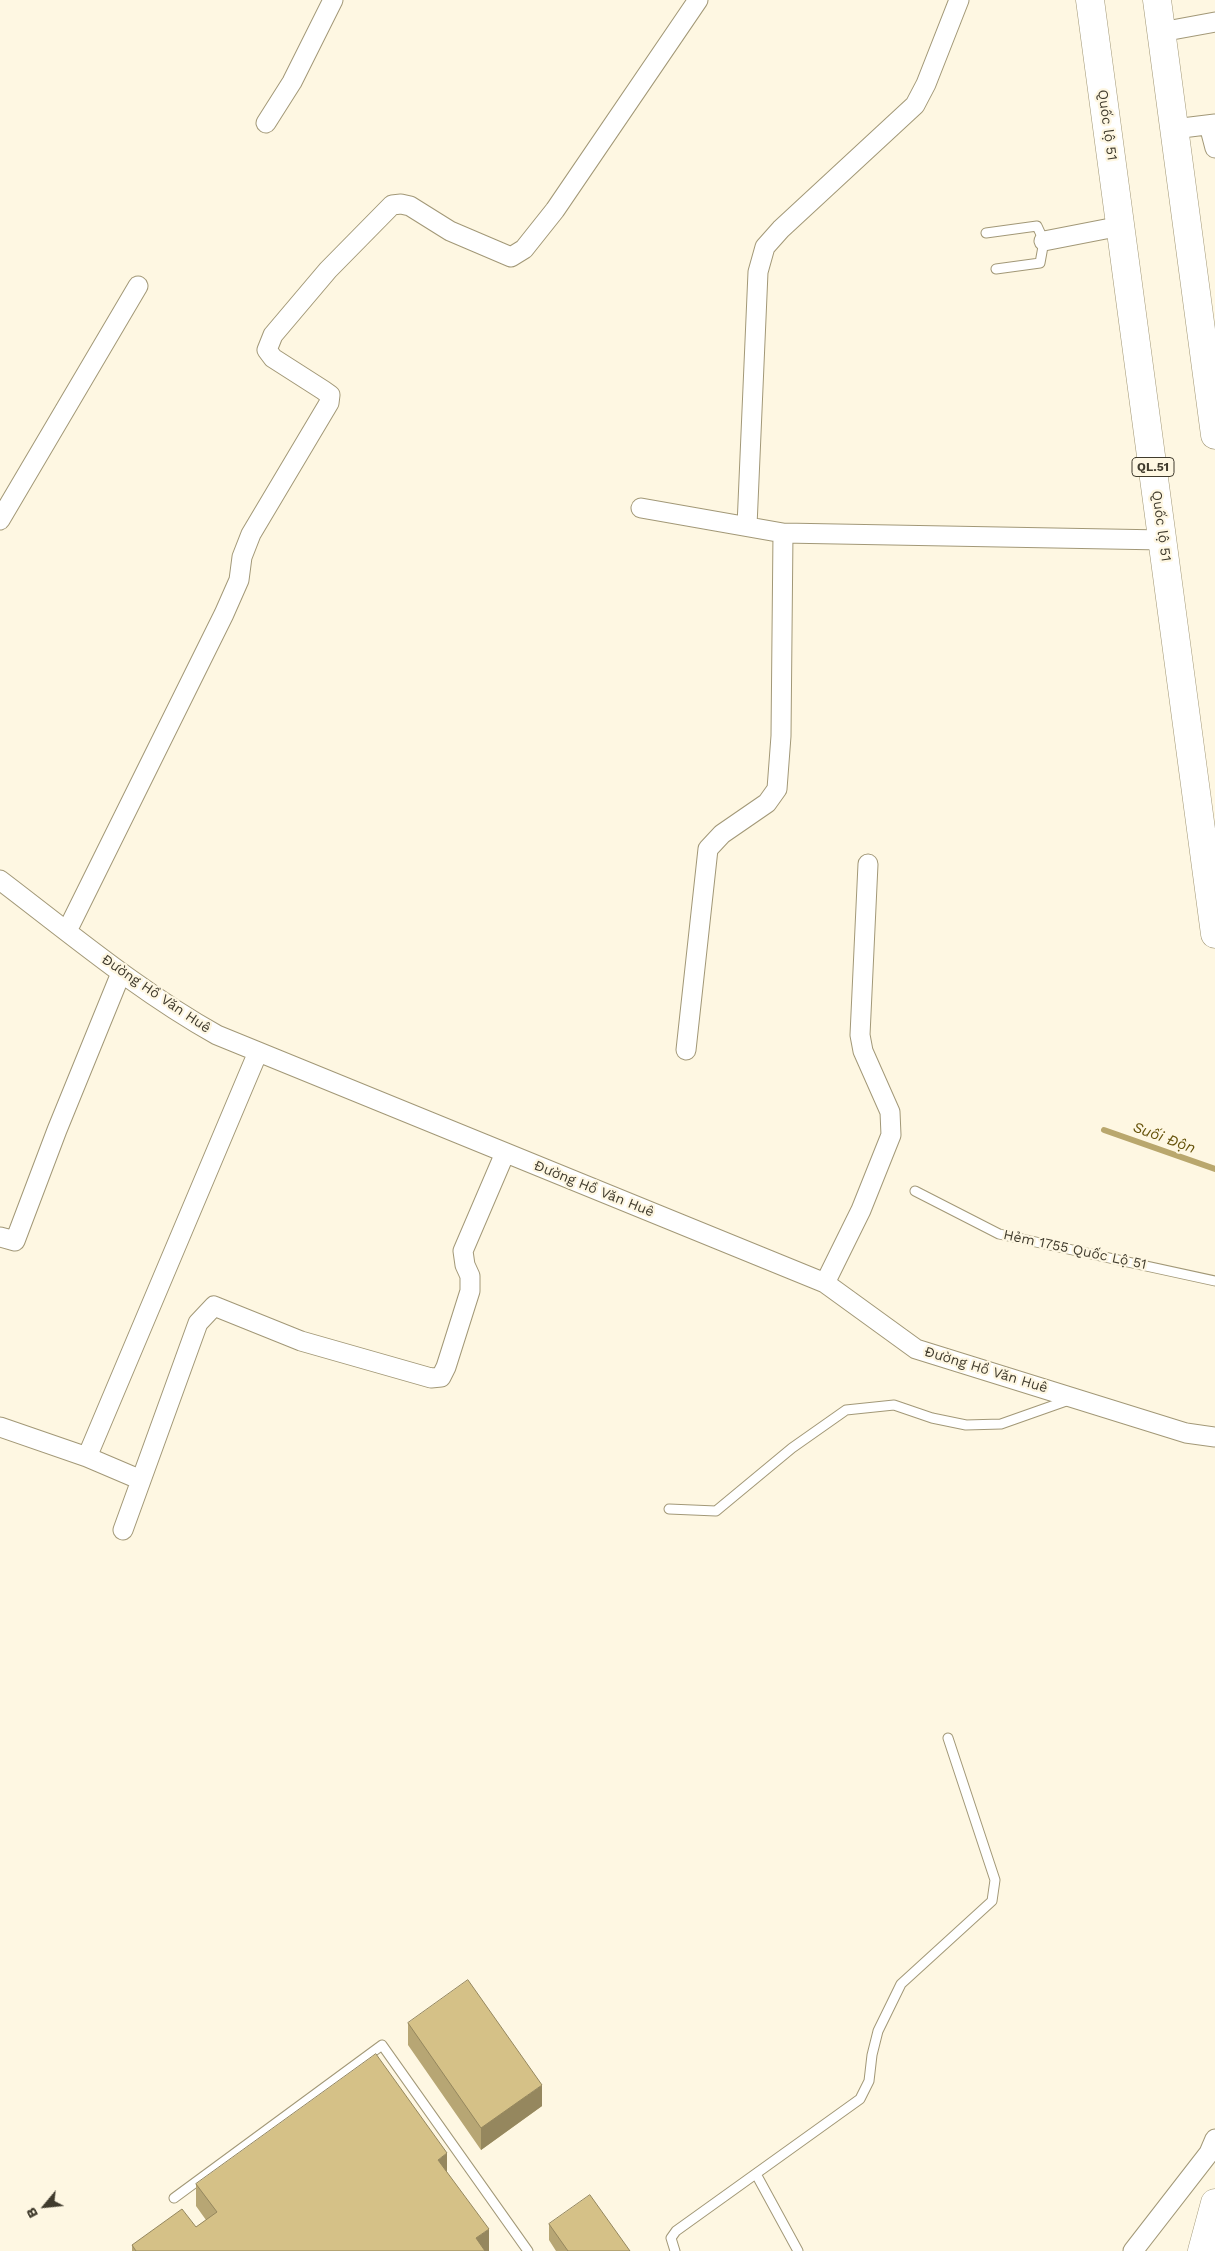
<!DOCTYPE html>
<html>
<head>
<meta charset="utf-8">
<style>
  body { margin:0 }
  #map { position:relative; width:1215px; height:2251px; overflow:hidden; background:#fef7e2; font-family:"Work Sans",sans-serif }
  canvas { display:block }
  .north { position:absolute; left:20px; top:2181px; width:50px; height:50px; -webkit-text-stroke:4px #fef7e2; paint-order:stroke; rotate:242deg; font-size:14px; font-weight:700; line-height:20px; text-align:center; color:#403b2d }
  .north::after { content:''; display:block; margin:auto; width:18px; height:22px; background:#403b2d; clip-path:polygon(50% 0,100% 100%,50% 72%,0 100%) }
</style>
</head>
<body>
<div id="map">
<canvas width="1215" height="2251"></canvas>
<div class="north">B</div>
</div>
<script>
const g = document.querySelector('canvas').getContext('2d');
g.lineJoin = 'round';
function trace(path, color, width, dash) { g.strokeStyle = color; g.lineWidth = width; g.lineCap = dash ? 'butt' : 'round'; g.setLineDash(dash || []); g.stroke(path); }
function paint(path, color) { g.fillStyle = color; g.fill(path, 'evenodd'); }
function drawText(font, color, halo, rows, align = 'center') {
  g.font = font + ' "Work Sans",sans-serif'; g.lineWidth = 4.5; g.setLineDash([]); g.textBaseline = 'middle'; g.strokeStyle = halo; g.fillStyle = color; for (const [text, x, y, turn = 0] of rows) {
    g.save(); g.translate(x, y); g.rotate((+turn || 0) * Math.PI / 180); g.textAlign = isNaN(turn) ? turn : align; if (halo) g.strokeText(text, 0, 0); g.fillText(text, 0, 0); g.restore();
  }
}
const stream = new Path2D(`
  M1104 1130 1215 1169`);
const lane = new Path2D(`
  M986 233 1037 226 1044 241 1040 263 996 269
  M915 1191 999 1234 1215 1281
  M669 1509 716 1511 792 1448 846 1410 894 1405 932 1418 966 1425 1001 1424 1069 1400
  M756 2174 798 2251
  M174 2198 382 2045 528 2251
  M675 2251 671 2238 676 2231 860 2099 869 2081 872 2055 878 2031 901 1984 992 1901 995 1880 948 1738`);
const street = new Path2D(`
  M1161 32 1215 22
  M266 123 292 82 333 0
  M1209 125 1215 148
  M1174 129 1215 124
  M1044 241 1121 226
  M641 508 783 533 1163 540
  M0 520 138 286
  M747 526 758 272 765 247 781 229 915 105 926 84 959 0
  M0 880C71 934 140 992 217 1035L825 1283 916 1349 1186 1433 1215 1437
  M67 931 224 614 239 580 242 557 251 534 329 403 330 395 323 390 273 358 267 350 273 335 328 270 392 205 401 204 410 206 450 231 511 257 524 249 555 210 698 0
  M686 1050 708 849 722 834 767 803 777 789 781 736 783 533
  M0 1237 15 1241 57 1130 121 973
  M825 1283 861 1210 891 1135 890 1112 863 1051 860 1035 868 864
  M0 1427 87 1457 141 1480
  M87 1457 258 1052
  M123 1530 198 1323 214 1306 301 1341 431 1378 441 1377 446 1367 470 1291V1276L465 1265 463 1251 505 1153
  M1133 2251 1209 2153 1215 2139`);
const highway = new Path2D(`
  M1090 0 1215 934
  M1157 0 1215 435
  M1202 2251 1215 2203`);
const wall = new Path2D(`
  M408 2023 542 2106 481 2150 408 2045Z
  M447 2172 489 2251H132V2245L196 2227 206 2220 196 2206V2184Z
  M549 2224 630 2251H556L549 2240Z`);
const shadedWall = new Path2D(`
  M542 2085V2106L481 2150V2128Z
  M447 2153V2175L438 2160Z
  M489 2229V2251H476V2238Z`);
const building = new Path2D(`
  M468 1980 542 2085 481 2128 408 2023Z
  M376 2054 447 2153 438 2160 489 2229 476 2238 485 2251H136L132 2245 182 2209 196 2227 217 2212 196 2184Z
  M590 2195 630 2251H568L549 2224Z`);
const shields = [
  [1153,467,42]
];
const shieldNames = [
  ["QL.51",1153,467]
];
const streetNames = [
  ["Quốc lộ 51",1107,125,82],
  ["Quốc lộ 51",1161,526,82],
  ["Đường Hồ Văn Huê",156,994,34],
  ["Đường Hồ Văn Huê",594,1189,22],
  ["Hẻm 1755 Quốc Lộ 51",1075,1250,12],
  ["Đường Hồ Văn Huê",986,1370,17]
];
const waterNames = [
  ["Suối Độn",1164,1138,20]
];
trace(stream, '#b9a76d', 6);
trace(lane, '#a29877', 11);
trace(street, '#a29877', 21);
trace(highway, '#a29877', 29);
trace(lane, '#fff', 9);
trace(street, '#fff', 19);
trace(highway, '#fff', 28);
paint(wall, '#b7a674');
paint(shadedWall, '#95875e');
paint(building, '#d5c187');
trace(building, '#95875e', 1);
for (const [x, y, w] of shields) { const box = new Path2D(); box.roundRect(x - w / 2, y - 9.5, w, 19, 4); g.fillStyle = '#fef7e2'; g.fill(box); trace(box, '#403b2d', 1); }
drawText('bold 12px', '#403b2d', null, shieldNames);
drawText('14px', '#403b2d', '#fef7e2', streetNames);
drawText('italic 15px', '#66530b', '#fef7e2', waterNames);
</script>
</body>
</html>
